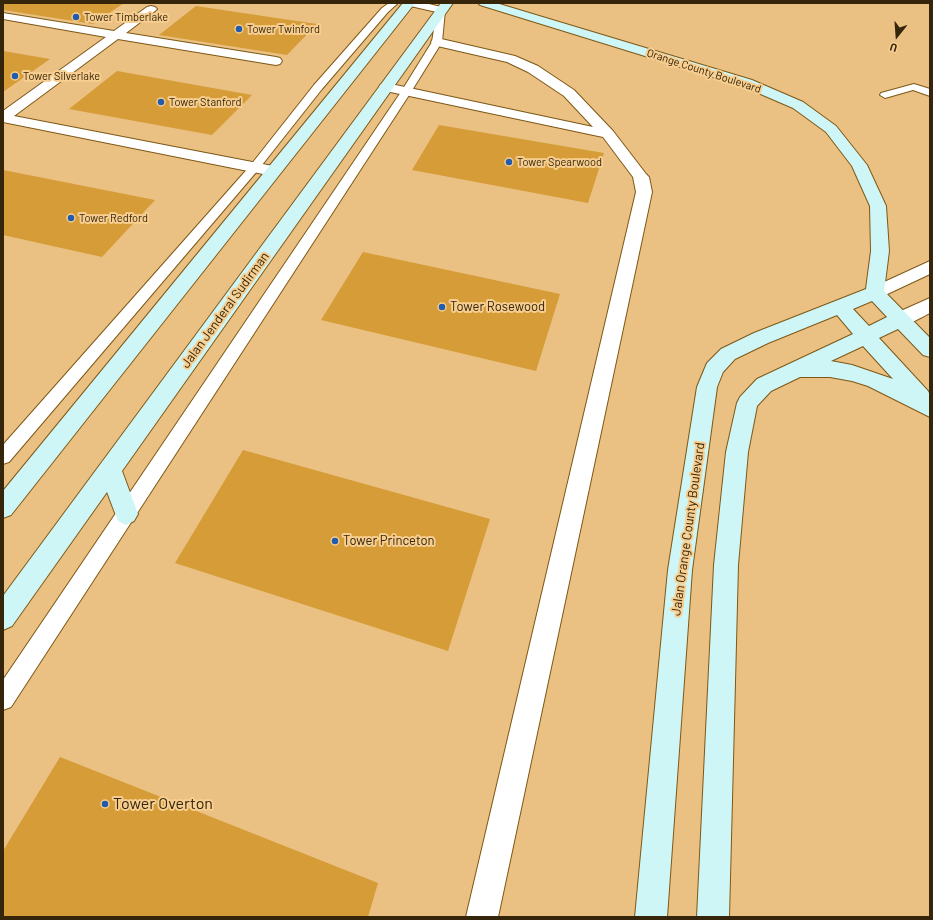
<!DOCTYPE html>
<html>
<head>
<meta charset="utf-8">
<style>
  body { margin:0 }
  #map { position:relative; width:933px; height:920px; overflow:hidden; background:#eac182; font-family:Barlow,sans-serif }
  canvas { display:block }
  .frame { position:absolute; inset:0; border:4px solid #35250b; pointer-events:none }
  .north { position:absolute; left:877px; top:16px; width:40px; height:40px; -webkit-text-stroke:3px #f7ce8f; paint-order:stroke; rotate:197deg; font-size:11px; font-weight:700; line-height:16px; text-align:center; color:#35250b }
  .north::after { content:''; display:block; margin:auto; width:14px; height:18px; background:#35250b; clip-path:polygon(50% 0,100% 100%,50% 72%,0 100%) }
</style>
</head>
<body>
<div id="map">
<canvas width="933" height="920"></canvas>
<div class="frame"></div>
<div class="north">U</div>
</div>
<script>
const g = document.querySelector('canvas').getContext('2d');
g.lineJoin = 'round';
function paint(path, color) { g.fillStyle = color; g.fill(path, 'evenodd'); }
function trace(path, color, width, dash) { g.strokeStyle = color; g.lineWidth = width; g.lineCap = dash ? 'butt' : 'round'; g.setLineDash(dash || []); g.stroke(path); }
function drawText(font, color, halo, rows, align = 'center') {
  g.font = font + ' Barlow,sans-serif'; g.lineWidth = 4; g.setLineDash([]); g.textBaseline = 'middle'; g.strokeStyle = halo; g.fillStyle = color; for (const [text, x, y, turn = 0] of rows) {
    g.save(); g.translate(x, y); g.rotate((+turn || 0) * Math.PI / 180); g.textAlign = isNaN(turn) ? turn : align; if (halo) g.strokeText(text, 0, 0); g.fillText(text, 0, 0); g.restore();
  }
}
const building = new Path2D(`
  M3 3H124L93 24 3 10Z
  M196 6 317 24 287 55 159 35Z
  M3 51 50 59 3 92Z
  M117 71 252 95 212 135 69 109Z
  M439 125 604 153 588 203 412 170Z
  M3 170 155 200 102 257 3 235Z
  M363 252 560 294 536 371 321 320Z
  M243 450 490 519 448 651 175 563Z
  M60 757 378 883 368 917H3V851Z`);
const lane = new Path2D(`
  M389 3H398L388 12 322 89 258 170 9 462 3 464V445L250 166 314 85 382 8Z
  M441 7 445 10 442 42 411 92 11 707 3 710V680L401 92 432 42 437 10Z
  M914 84 930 89V96L913 90 885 98 880 95 881 93Z`);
const street = new Path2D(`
  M404 3H425L445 8 447 10 445 12 441 13 406 5Z
  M151 6 155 7 157 9 155 11 126 33 276 57 280 58 282 61 280 64 276 65 118 39 14 116 273 166 278 168 281 171 278 174 273 176 3 122V111L106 37 3 19V13L114 31 147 7Z
  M437 38 515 56 538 66 574 90 613 131 646 174 649 177 652 192 498 917H466L636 192 633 177 603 137 381 90 379 87 381 84 386 83 593 127 564 96 528 72 507 62 433 45 431 42 433 39Z
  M930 261V274L881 297 875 299 869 297 866 293 869 289Z
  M930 298V313C919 318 907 328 894 324L892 319 894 314Z`);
const secondary = new Path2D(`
  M403 3H415L11 515 3 518V491Z
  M441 3H453L122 471 138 514 134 521 126 525 118 521 107 492 12 626 3 630V596Z
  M478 3H496L752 80 803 102 836 126 867 165 886 206 889 251 884 291 930 338V357L923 355 898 329 879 338 928 391 930 395V417L868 386 852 381 830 377H800L771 391 757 406 748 452 738 565 729 917H697L714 565 726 452 737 403 740 397 757 379 853 334 837 315 768 343 735 359 723 372 717 387 692 570 667 917H635L668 570 697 387 707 363 721 349 754 333 866 289 871 251 870 206 852 166 826 132 793 108 742 86 480 5ZM872 301 887 317 869 326 853 309ZM863 346 893 379 852 365 831 361Z`);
const markers = [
  [76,17,4,"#205bad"],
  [239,29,4,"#205bad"],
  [15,76,4,"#205bad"],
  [161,102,4,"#205bad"],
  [509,162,4,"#205bad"],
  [71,218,4,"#205bad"],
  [442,307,4,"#205bad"],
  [335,541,4,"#205bad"],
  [105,804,4,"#205bad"]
];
const farPoinames = [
  ["Tower Timberlake",84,17],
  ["Tower Twinford",247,29],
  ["Tower Silverlake",23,76],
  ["Tower Stanford",169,102],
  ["Tower Spearwood",517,162],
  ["Tower Redford",79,218]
];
const farStreetnames = [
  ["Orange County Boulevard",704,71,18]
];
const poiNames = [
  ["Tower Rosewood",450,307],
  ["Tower Princeton",343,541]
];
const streetNames = [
  ["Jalan Jenderal Sudirman",225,310,-54],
  ["Jalan Orange County Boulevard",688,529,-82]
];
const nearPoinames = [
  ["Tower Overton",113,804]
];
paint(building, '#d59c37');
trace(lane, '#7d5816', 2);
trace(street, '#7d5816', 2);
trace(secondary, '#7d5816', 2);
paint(lane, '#fff');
paint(street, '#fff');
paint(secondary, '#cef6f7');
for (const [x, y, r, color] of markers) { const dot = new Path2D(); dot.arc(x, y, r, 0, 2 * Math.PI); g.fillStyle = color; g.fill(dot); trace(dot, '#f7ce8f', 1.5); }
drawText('11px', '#35250b', '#f7ce8f', farPoinames, 'left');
drawText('11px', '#35250b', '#f7ce8f', farStreetnames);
drawText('13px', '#35250b', '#f7ce8f', poiNames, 'left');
drawText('13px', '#35250b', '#f7ce8f', streetNames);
drawText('16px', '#35250b', '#f7ce8f', nearPoinames, 'left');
</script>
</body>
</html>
